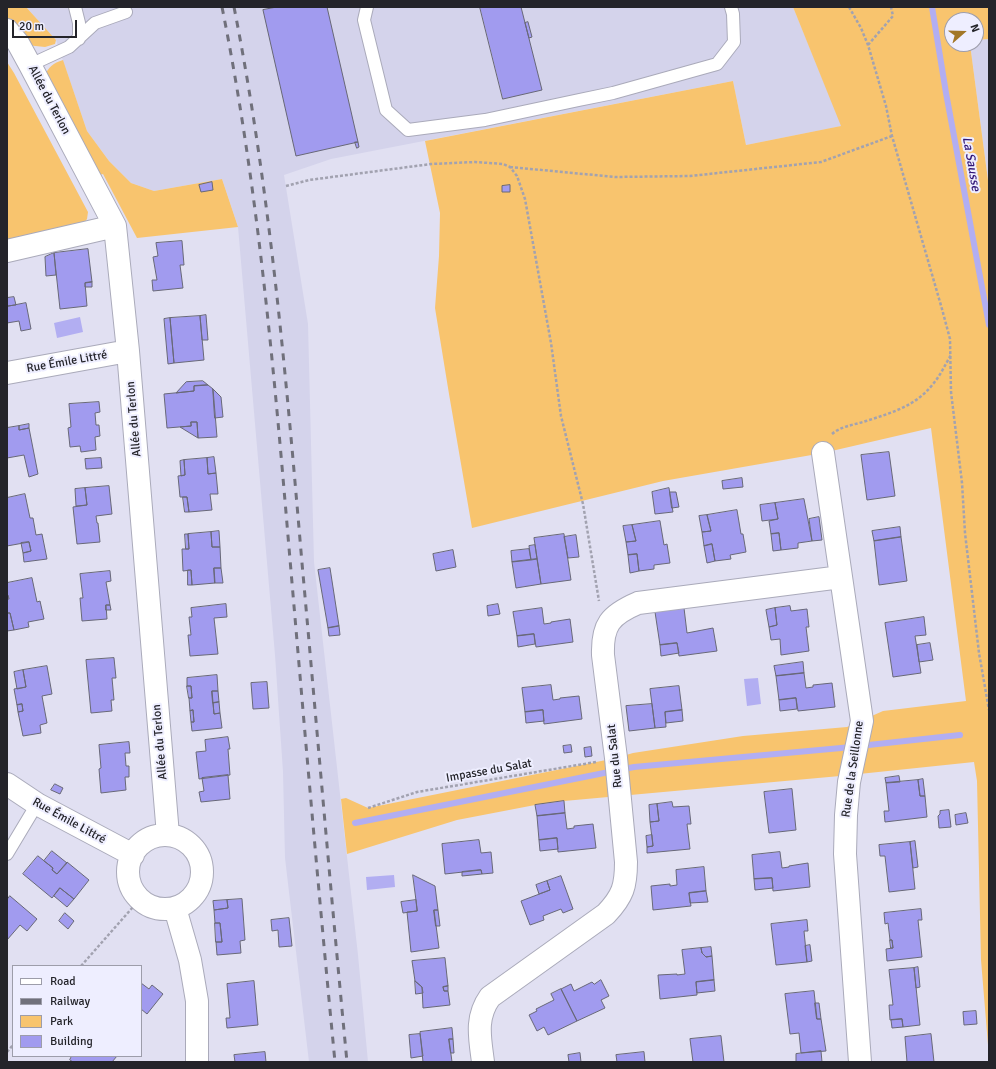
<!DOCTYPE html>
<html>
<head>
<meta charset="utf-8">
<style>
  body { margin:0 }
  #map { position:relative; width:996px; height:1069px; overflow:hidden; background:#e1e0f2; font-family:Signika,sans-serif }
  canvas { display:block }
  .frame { position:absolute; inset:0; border:8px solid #24242a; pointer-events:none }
  .legend { position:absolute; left:12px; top:965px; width:130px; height:92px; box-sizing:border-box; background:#eef; border:1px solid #9d9daa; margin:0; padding:5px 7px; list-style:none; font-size:12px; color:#24242a }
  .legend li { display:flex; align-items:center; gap:8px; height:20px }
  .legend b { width:20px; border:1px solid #9d9daa }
  .north { position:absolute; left:944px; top:12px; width:40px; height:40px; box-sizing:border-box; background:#eef; border:1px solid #9d9daa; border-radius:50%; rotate:70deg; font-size:11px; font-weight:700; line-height:16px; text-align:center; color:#24242a }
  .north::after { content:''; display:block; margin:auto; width:14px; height:18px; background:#a27727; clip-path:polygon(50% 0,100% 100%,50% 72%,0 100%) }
  .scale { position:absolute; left:12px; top:20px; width:65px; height:18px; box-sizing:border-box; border:2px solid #24242a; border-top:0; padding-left:5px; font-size:12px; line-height:14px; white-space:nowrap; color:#24242a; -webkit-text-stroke:3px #eef; paint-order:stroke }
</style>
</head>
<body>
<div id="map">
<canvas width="996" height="1069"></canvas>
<div class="frame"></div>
<ul class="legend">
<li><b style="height:5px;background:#fff"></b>Road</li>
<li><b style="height:5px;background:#70707b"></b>Railway</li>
<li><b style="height:11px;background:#f8c46e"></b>Park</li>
<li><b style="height:11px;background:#a19bef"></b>Building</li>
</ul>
<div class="north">N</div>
<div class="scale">20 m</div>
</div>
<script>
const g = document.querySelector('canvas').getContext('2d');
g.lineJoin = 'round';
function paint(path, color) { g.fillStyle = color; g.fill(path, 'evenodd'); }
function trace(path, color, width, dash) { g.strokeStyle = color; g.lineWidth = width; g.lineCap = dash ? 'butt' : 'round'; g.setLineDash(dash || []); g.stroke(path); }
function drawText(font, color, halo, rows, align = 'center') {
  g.font = font + ' Signika,sans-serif'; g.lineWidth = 4; g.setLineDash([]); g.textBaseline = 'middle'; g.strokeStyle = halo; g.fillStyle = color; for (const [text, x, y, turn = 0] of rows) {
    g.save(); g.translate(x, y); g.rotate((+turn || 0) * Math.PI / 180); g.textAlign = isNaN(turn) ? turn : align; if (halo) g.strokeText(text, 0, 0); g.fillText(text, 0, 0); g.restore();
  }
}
const built = new Path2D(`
  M26 7H793L842 126 746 145 733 81 331 159 284 175 308 324 314 562 358 955 368 1062H309L285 858 283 772 275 655 238 227 222 179 154 191 131 183 109 161 87 131 56 40Z
  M989 39V188L970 44H976V40Z`);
const green = new Path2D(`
  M7 7H26L56 40 55 44 45 47 26 45 7 23Z
  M793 7H989V39L976 40V20H952V44H970L989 188V1057L981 960 977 781 974 762 840 776 564 801 535 805 457 820 347 854 341 799 346 798 368 808 616 758 633 753 743 736 847 727 883 711 966 701 931 428 823 453 663 481 472 528 449 394 435 308 439 256 440 213 425 141 733 81 746 145 841 126Z
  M63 60 87 131 109 161 131 183 154 191 222 179 238 227 137 238 103 174 96 176 44 76C49 67 53 63 63 60Z
  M7 62 14 73 88 212 87 219 84 223 7 241Z`);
const water = new Path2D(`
  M80 317 83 332 57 338 54 323Z
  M758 678 761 704 747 706 744 679Z
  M394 875 395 887 367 890 366 877Z`);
const stream = new Path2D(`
  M932 7 946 93 989 325
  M355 823 634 767 841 748 960 735`);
const building = new Path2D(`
  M277 7H327L358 142 296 156 263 10Z
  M480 7H521L542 90 503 99Z
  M528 22 532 37 529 38 525 23Z
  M355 142H358L359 147 357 148Z
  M212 182 213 190 201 192 199 185Z
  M510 185V192H502V186Z
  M182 241 184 265H180L183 288 153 291 152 280H157L153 257 158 256 156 243Z
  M88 249 92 282 85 283 87 306 60 309 54 253Z
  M54 253 56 275 46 276 45 257Z
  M92 282V287H85V283Z
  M14 297 16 305 7 306V298Z
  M26 303 31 329 21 331 19 321 7 323V304V306Z
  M206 315 208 340H202L200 316Z
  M200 316 204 360 174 363 170 318Z
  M170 318 174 363 168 364 164 319Z
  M203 381 208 385 194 386V391L176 393 186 382Z
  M208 385 213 389 217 437 198 438 197 422H191V426L167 428 164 394 194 391V386Z
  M213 389 221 397 223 417 215 418Z
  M99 402 100 412 95 413 96 425H99L100 436 95 437 96 450 81 452 80 446 70 447 68 428 71 427 69 404Z
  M191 422H197L198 438 180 427 191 426Z
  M29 424V428L19 430V426Z
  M19 426V430L29 428 38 474 29 477 24 455 7 458V428Z
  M889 452 895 496 867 500 861 455Z
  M214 457 216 473 208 474 207 458Z
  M101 458 102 468 86 469 85 459Z
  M207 458 208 474 216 473 218 494H210L212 510 189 512 187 497H180L178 476 185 475 184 460Z
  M184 460 185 475 181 476 180 461Z
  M742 478 743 487 723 489 722 481Z
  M109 486 112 514 96 516 97 523H98L100 542 77 544 73 507 87 505 85 488Z
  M85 488 87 505 76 506 75 489Z
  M669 488 673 512 655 514 652 492Z
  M670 492H676L679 507 672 508Z
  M25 494 30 518H33L36 535 42 534 47 559 24 562 23 553 31 551 29 542 7 546V498Z
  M183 497H187L189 512H185Z
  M804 499 812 541 798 543V548L781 550 779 533 771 534 769 521 778 519 775 503Z
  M775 503 778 519 762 521 760 505Z
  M737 510 741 534H743L746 552 730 555 731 559 715 561 712 544 704 546 702 532 711 531 707 515Z
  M707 515 711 531 702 532 699 516Z
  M819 517 822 540 812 541 809 519Z
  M660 521 664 545 667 544 670 563 654 565V569L639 571 637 554 628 555 626 542 636 541 632 525Z
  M632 525 636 541 626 542 623 526Z
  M900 527 901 537 874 541 872 531Z
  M219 531 220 547H212L211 532Z
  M211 532 212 547H220L221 568H214L215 583 192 585 191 570 183 571 182 549H189L188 534Z
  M779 533 781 550 773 551 771 534Z
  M185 534H188L189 549H186Z
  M564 534 571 580 541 584 534 538Z
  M576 535 579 557 568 558 564 537Z
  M901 537 907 581 879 585 874 541Z
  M29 542 31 551 23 553 21 543Z
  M712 544 715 561 707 563 704 546Z
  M535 545 537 559 531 560 529 546Z
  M529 549 531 560 512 562 511 551Z
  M453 550 456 567 436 571 433 554Z
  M637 554 639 571 630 573 628 555Z
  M537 559 541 584 516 588 512 562Z
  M214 568H221L223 583H215Z
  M330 568 339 626 328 628 318 570Z
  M188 570H191L192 585H188Z
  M110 571 111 581 106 582 110 605H106L107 619 82 621 80 598H83L80 574Z
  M32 578 37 602 40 601 44 619 28 622 29 627 14 630 10 613H7V599H9L8 595H7V583Z
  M226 604 227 617 214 618 218 654 190 656 188 635H191L189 617H192L191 608Z
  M498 604 500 614 488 616 487 606Z
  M106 605H110L111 610H106Z
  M790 606 791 611 807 609 809 627H806L809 651 781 655 780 639 771 640 769 627 777 625 775 608Z
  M542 608 544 624 551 623V622L570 619 573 642 536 647 534 634 517 636 513 612Z
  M684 608 687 633 713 628 717 651 679 656 677 643 660 645 655 612Z
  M775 608 777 625 769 627 766 610Z
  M7 613H10L14 630 7 631Z
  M924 617 926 635 915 636 921 673 893 677 885 623Z
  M339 626 340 635 329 636 328 628Z
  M534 634 535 644 518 647 517 636Z
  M677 643 679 653 661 656 660 645Z
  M930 643 933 660 919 662 917 645Z
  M114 658 116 678H112L114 700H111L112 711 91 713 86 660Z
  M803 662 804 673 776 676 774 666Z
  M47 666 52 694 42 696 47 723 40 725 41 733 23 736 18 712 23 711 22 704 17 705 14 689 26 687 23 670Z
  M23 670 26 687 17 689 14 672Z
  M804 673 806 688 813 687V685L832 683 835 707 798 711 796 698 779 700 776 676Z
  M217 675 218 691H212L214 714 220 713 222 728 192 731 191 722H194L193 710 190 711 189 698H192L191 686H187V678Z
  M267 682 269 708 253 709 251 683Z
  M551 685 553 700 560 699V698L579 696 582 719 544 724 543 710 525 712 522 688Z
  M187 686H191L192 698H189Z
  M679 686 682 710 665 712 666 727 655 728 650 689Z
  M212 691H218L219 702 213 703Z
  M796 698 797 709 780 711 779 700Z
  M219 702 220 713 214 714 213 703Z
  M22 704 23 711 18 712 17 705Z
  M652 704 655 728 629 731 626 706Z
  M193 710 194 722H191L190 711Z
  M543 710 544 721 526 723 525 712Z
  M682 710 683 721 666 723 665 712Z
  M228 737 230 749H228L230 775 199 779 196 752 206 751 205 740Z
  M129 742 130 753H125L126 766H129V777H125L126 790 101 793 99 769 101 768 99 745Z
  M571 745 572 752 564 753 563 746Z
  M591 747 592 756 585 757 584 748Z
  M228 775 230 799 201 802 199 792 204 791 202 778Z
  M899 776 900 782 886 783 885 778Z
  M923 779 925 796H920L918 780Z
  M918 780 920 796H925L927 817 885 822 884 811H889L886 783Z
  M55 784 63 788 60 794 51 790Z
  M792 789 796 830 769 833 764 792Z
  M564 801 565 813 537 816 535 805Z
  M672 802 673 807 689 806 691 824H687L690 849 647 853V847L653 846 650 822 659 821 657 804Z
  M657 804 659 821 650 822 649 805Z
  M949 810 951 827 939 828 938 816 940 814V811Z
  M565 813 567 829 574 828V826L593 824 596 848 558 852 557 838 539 840 537 816Z
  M966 813 968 823 956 825 955 815Z
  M652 835 653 846 647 847 646 836Z
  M557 838 558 849 540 851 539 840Z
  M479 840 481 853 491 852 493 873 482 874 481 870 445 874 442 844Z
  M915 841 918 867 913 868 910 842Z
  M910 842 915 889 889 892 885 856H880L879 845Z
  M52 851 67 863 57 874 52 870 53 868 44 861Z
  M780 852 782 868 789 867V866L808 863 810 887 773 891 772 878 754 879 752 855Z
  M38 856 53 868 52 870 57 874 67 862 89 880 74 899 60 888 52 898 23 874Z
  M704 867 706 891 689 893 691 906 653 910 651 886 670 884V886L677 885 676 870Z
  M481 870 482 874 462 876V872Z
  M413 875 435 886 438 910H434L439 948 411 952 407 912 417 911Z
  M561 876 573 909 563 913 561 909 543 916 544 920 530 925 521 901 550 890 547 881Z
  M772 878 773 888 755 890 754 879Z
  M547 881 550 890 539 894 536 885Z
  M60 888 74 899 67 907 54 896Z
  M706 891 708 902 690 903 689 893Z
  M10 896 37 919 27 931 20 925 7 940V900Z
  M242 899 245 940 240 941 241 953 217 955 216 942H222L220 923H215L214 910 228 908 227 900Z
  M227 900 228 908 214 910 213 901Z
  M416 900 417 911 403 913 401 902Z
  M921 909 922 920H918L922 957 887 961 886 949 893 948 892 940H890L888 923 885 924 884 913Z
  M434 910H438L440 926H436Z
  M65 913 74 921 68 929 59 921Z
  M289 918 292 946 279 947 278 930 272 931 271 920Z
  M807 920 808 931H804L807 962 776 965 771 924Z
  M215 923H220L222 942H216Z
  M890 940H892L893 948H891Z
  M810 945 812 961 807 962 805 946Z
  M711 947 712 956 706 957 702 953 701 948Z
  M701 948 702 953 706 957 712 956 714 980 696 982 697 995 660 999 658 975 677 974V975L685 974 682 950Z
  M445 958 448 986 443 987 444 991H448L450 1005 423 1008 422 987 415 981 412 961Z
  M918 967 920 987 916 988 914 968Z
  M914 968 920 1025 903 1027 902 1019 890 1020 889 1005H893L889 970Z
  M601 980 609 996 601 1000 605 1008 577 1021 561 989 571 984 574 991 592 982 594 984Z
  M714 980 715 991 697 993 696 982Z
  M254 981 258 1025 227 1028 226 1018H230L227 984Z
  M415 981 422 987 423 993 416 994Z
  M141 983 149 989 152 985 163 994 147 1014 141 1009Z
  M448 986V991H444L443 987Z
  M561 989 577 1021 548 1035 544 1027 537 1031 529 1015 537 1011 536 1009 554 1000 551 994Z
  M814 991 817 1019H821L826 1051 801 1053 799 1033 790 1034 785 994Z
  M815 1003H819L821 1019H817Z
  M976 1011 977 1024 964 1025 963 1012Z
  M902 1019 903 1027 892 1028 891 1020Z
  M452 1028 453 1039H449L452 1062H423L420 1032Z
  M420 1034 423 1056 411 1058 409 1035Z
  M931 1034 934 1062H907L905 1037Z
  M721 1036 724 1062H693L690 1039Z
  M449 1039H453L454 1053H451Z
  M821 1051 822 1062H796V1054Z
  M265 1052 266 1062H235L234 1055Z
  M644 1052 645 1062H617L616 1055Z
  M580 1053 581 1062H569L568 1055Z
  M72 1056H117L112 1062H73L70 1060Z`);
const path = new Path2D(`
  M849 7 861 28 868 45 886 106 892 136 942 309 950 339 951 392 962 483 965 533 979 653 989 710
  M868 45 893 16 891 7
  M510 167 615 177 690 176 821 162 892 136
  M286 186 309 180 431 164 475 162 503 164 510 167 517 176 525 199 551 343 561 416 583 504 599 601
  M832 434C841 426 854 425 866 421 891 413 916 406 933 384 940 376 945 365 951 355
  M368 808 417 792 596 762
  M81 966 140 899
  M7 1052 13 1045`);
const service = new Path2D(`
  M75 7 79 23V39
  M367 7 364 20 386 110 408 130 485 120 579 100 613 93 717 64 734 42 733 14 731 7
  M30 65 69 47 95 23 126 12
  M7 854 37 804`);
const minor = new Path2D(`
  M7 30 18 43 30 65 115 226 128 351 168 835
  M7 251 115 226
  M7 373 128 351
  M823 453 862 721 849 782 846 815 845 854 860 1062
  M7 784 37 804 133 855
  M128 872a37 37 0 1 1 74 0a37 37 0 1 1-74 0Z
  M175 908 190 960 197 1001V1062
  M483 1062C480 1038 475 1018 490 997L606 914C623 896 626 886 626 862L616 758 603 655C602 625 610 615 638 603L841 577`);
const rail = new Path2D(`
  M222 7C257 182 273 359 288 536 303 711 318 887 335 1062
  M234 7C270 190 286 376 302 563 317 729 331 896 347 1062`);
const streetNames = [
  ["Allée du Terlon",49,100,62],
  ["Rue Émile Littré",67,362,-10],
  ["Allée du Terlon",134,419,-95],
  ["Allée du Terlon",160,742,-95],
  ["Rue du Salat",615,756,-96],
  ["Rue de la Seillonne",853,769,-82],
  ["Impasse du Salat",489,771,-10],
  ["Rue Émile Littré",69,821,29]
];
const waterNames = [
  ["La Sausse",971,164,80]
];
paint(built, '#d4d3eb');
paint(green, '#f8c46e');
paint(water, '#b2aef2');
trace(stream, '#b2aef2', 6);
paint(building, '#a19bef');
trace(building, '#686877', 1);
trace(service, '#aaaaba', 14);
trace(minor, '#aaaaba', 24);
trace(path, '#a2a2b0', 2.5, [3, 2]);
trace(service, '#fff', 12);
trace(minor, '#fff', 22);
trace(rail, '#70707b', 3, [7, 7]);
drawText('12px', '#24242a', '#eef', streetNames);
drawText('italic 13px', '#311677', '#eef', waterNames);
</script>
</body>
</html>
